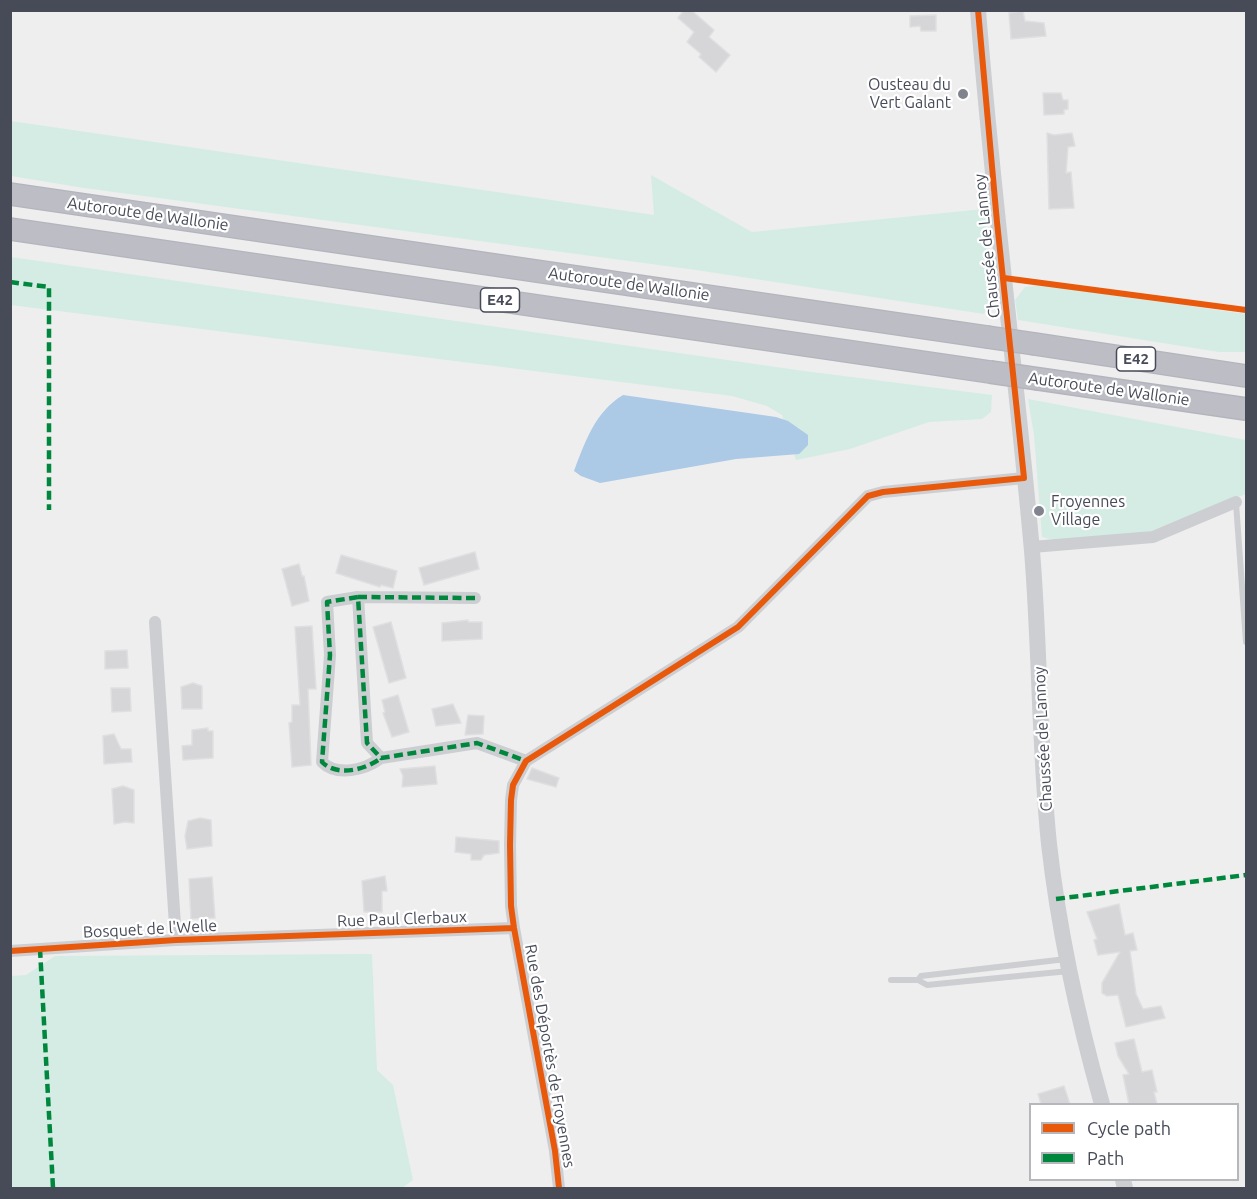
<!DOCTYPE html>
<html>
<head>
<meta charset="utf-8">
<style>
  body { margin:0 }
  #map { position:relative; width:1257px; height:1199px; overflow:hidden; background:#eee; font-family:Ubuntu,sans-serif }
  canvas { display:block }
  .frame { position:absolute; inset:0; border:12px solid #474b58; pointer-events:none }
  .legend { position:absolute; left:1029px; top:1103px; width:210px; height:78px; box-sizing:border-box; background:#fff; border:2px solid #b5b7bc; margin:0; padding:8px 10px; list-style:none; font-size:18px; color:#474b58 }
  .legend li { display:flex; align-items:center; gap:12px; height:30px }
  .legend b { width:30px; border:2px solid #b5b7bc }
</style>
</head>
<body>
<div id="map">
<canvas width="1257" height="1199"></canvas>
<div class="frame"></div>
<ul class="legend">
<li><b style="height:8px;background:#e8590c"></b>Cycle path</li>
<li><b style="height:8px;background:#00873e"></b>Path</li>
</ul>
</div>
<script>
const g = document.querySelector('canvas').getContext('2d');
g.lineJoin = 'round';
function paint(path, color) { g.fillStyle = color; g.fill(path, 'evenodd'); }
function trace(path, color, width, dash) { g.strokeStyle = color; g.lineWidth = width; g.lineCap = dash ? 'butt' : 'round'; g.setLineDash(dash || []); g.stroke(path); }
function drawText(font, color, halo, rows, align = 'center') {
  g.font = font + ' Ubuntu,sans-serif'; g.lineWidth = 4.5; g.setLineDash([]); g.textBaseline = 'middle'; g.strokeStyle = halo; g.fillStyle = color; for (const [text, x, y, turn = 0] of rows) {
    g.save(); g.translate(x, y); g.rotate((+turn || 0) * Math.PI / 180); g.textAlign = isNaN(turn) ? turn : align; if (halo) g.strokeText(text, 0, 0); g.fillText(text, 0, 0); g.restore();
  }
}
const green = new Path2D(`
  M11 121 654 215 651 175 752 232 984 209 994 293 984 314 696 270 84 188 11 176Z
  M11 257 797 370 992 395 991 412 982 419 929 422 850 449 796 460 782 415 767 406 732 396 11 305Z
  M1041 285 1246 314V352H1219L1018 320 1015 300 1025 287Z
  M1028 399 1246 440V494L1152 531 1061 542 1042 537 1034 435Z
  M372 954 377 1070 393 1085 413 1180 402 1188H11V976L26 975 55 956Z`);
const water = new Path2D(`
  M623 395 776 417 788 421 808 435V445L799 454 736 459 600 483 581 476 574 471C585 442 595 412 623 395Z`);
const building = new Path2D(`
  M684 10H691L714 30 709 37 730 55 716 72 699 57 701 54 687 42 694 32 678 18Z
  M1023 11 1025 21 1044 23 1046 36 1011 39 1009 13Z
  M936 15V31H921L920 26 910 27V16Z
  M1043 93H1061L1063 100H1068V109L1064 110V114L1044 115Z
  M1047 133 1054 135 1072 133 1075 146 1068 147 1066 173 1071 172 1074 208 1049 209Z
  M475 552 479 569 424 585 419 568Z
  M341 555 397 571 393 588 381 585 380 587 336 573Z
  M299 564 302 576H304L309 601 292 606 282 569Z
  M468 620V622H482V639L442 641V623Z
  M391 622 406 678 389 683 373 627Z
  M312 626 316 689H308L311 765 292 767 289 723 292 722V705H300L295 627Z
  M127 650 128 668 105 669V651Z
  M193 683 202 686V709H182L181 687Z
  M111 688H130L131 711 112 712Z
  M398 695 409 732 392 737 383 713 385 712 382 700Z
  M453 704 461 723 436 726 432 709Z
  M468 715 484 716 483 734 465 735Z
  M208 728V731H213V758L183 760 182 746 192 745V730Z
  M114 734 121 749H131L132 762 104 764 103 736Z
  M435 766 437 784 402 787 403 776 400 769Z
  M532 768 559 778 556 787 527 779Z
  M123 786 134 790V823L125 822 114 824 112 789Z
  M200 818 211 820 212 846 187 849 185 836 188 821Z
  M456 837 499 841V853L484 855 481 860H471V854L455 852Z
  M385 876 387 891H382V912H364L362 881Z
  M212 877 215 918 191 919 189 879Z
  M1119 904 1125 935 1133 933 1137 950 1130 951 1136 994 1143 1009 1161 1006 1165 1018 1126 1027 1118 995 1107 996 1102 993V983L1120 952 1098 955 1094 940 1097 939 1087 912Z
  M1134 1039 1142 1072 1152 1070 1157 1092H1154L1157 1104H1129L1123 1075 1129 1074 1118 1056 1115 1043Z
  M1064 1086 1070 1104H1041L1038 1094Z`);
const lane = new Path2D(`
  M1236 503 1246 642
  M1066 959 921 976 918 980 927 985 1069 971
  M891 980H918`);
const street = new Path2D(`
  M1032 547 1153 537 1236 502
  M358 597 327 602 330 655 322 762C337 777 365 770 381 758
  M475 598 358 597 367 743 381 758 477 743 526 761
  M155 622 176 940
  M10 951 176 940 514 928
  M559 1188 555 1151 514 928 511 906 510 845 511 800 513 785 526 761 738 627 868 496 883 492 1024 478`);
const secondary = new Path2D(`
  M978 10C992 191 1016 371 1032 551 1040 648 1039 747 1049 844 1059 933 1078 1019 1102 1104
  M1123 1180 1125 1188`);
const highway = new Path2D(`
  M10 194 987 337
  M10 229 990 372
  M1035 344 1246 376
  M1039 379 1246 409`);
const highwayBridge = new Path2D(`
  M987 337 1035 344
  M990 372 1039 379`);
const quiet = new Path2D(`
  M10 282 49 287V510
  M358 597 327 602 330 655 322 762C337 777 365 770 381 758
  M475 598 358 597 367 743 381 758 477 743 526 761
  M1056 899 1246 875
  M40 949 53 1188`);
const cycleway = new Path2D(`
  M1004 278 1246 310
  M10 951 176 940 514 928
  M559 1188 555 1151 514 928 511 906 510 845 511 800 513 785 526 761 738 627 868 496 883 492 1024 478 997 222 978 10`);
const markers = [
  [963,94,6,"#81848c"],
  [1039,511,6,"#81848c"]
];
const shields = [
  [500,300,39],
  [1136,359,39]
];
const shieldNames = [
  ["E42",500,300],
  ["E42",1136,359]
];
const poiNames = [
  ["Ousteau du",951,85],
  ["Vert Galant",951,103],
  ["Froyennes",1051,502,"left"],
  ["Village",1051,520,"left"]
];
const streetNames = [
  ["Autoroute de Wallonie",148,214,8],
  ["Chaussée de Lannoy",987,246,-96],
  ["Autoroute de Wallonie",629,284,8],
  ["Autoroute de Wallonie",1109,389,8],
  ["Chaussée de Lannoy",1043,739,-93],
  ["Rue Paul Clerbaux",402,919,-2],
  ["Bosquet de l'Welle",150,929,-3],
  ["Rue des Déportès de Froyennes",550,1056,80]
];
paint(green, '#d4ece4');
paint(water, '#acc9e6');
paint(building, '#d6d6d8');
trace(building, '#dfdfe1', 1.5);
trace(highway, '#b4b5bc', 24);
trace(lane, '#cdced1', 6);
trace(street, '#cdced1', 12);
trace(secondary, '#cdced2', 16);
trace(highway, '#bdbec5', 21);
trace(highwayBridge, '#b4b5bc', 24, []);
trace(highwayBridge, '#bdbec5', 21);
trace(quiet, '#00873e', 4.5, [9, 4.5]);
trace(cycleway, '#e8590c', 6);
for (const [x, y, r, color] of markers) { const dot = new Path2D(); dot.arc(x, y, r, 0, 2 * Math.PI); g.fillStyle = color; g.fill(dot); trace(dot, '#fff', 2); }
for (const [x, y, w] of shields) { const box = new Path2D(); box.roundRect(x - w / 2, y - 12, w, 24, 4.5); g.fillStyle = '#fff'; g.fill(box); trace(box, '#474b58', 1.5); }
drawText('bold 15px', '#474b58', null, shieldNames);
drawText('16px', '#474b58', '#fff', poiNames, 'right');
drawText('16px', '#474b58', '#fff', streetNames);
</script>
</body>
</html>
